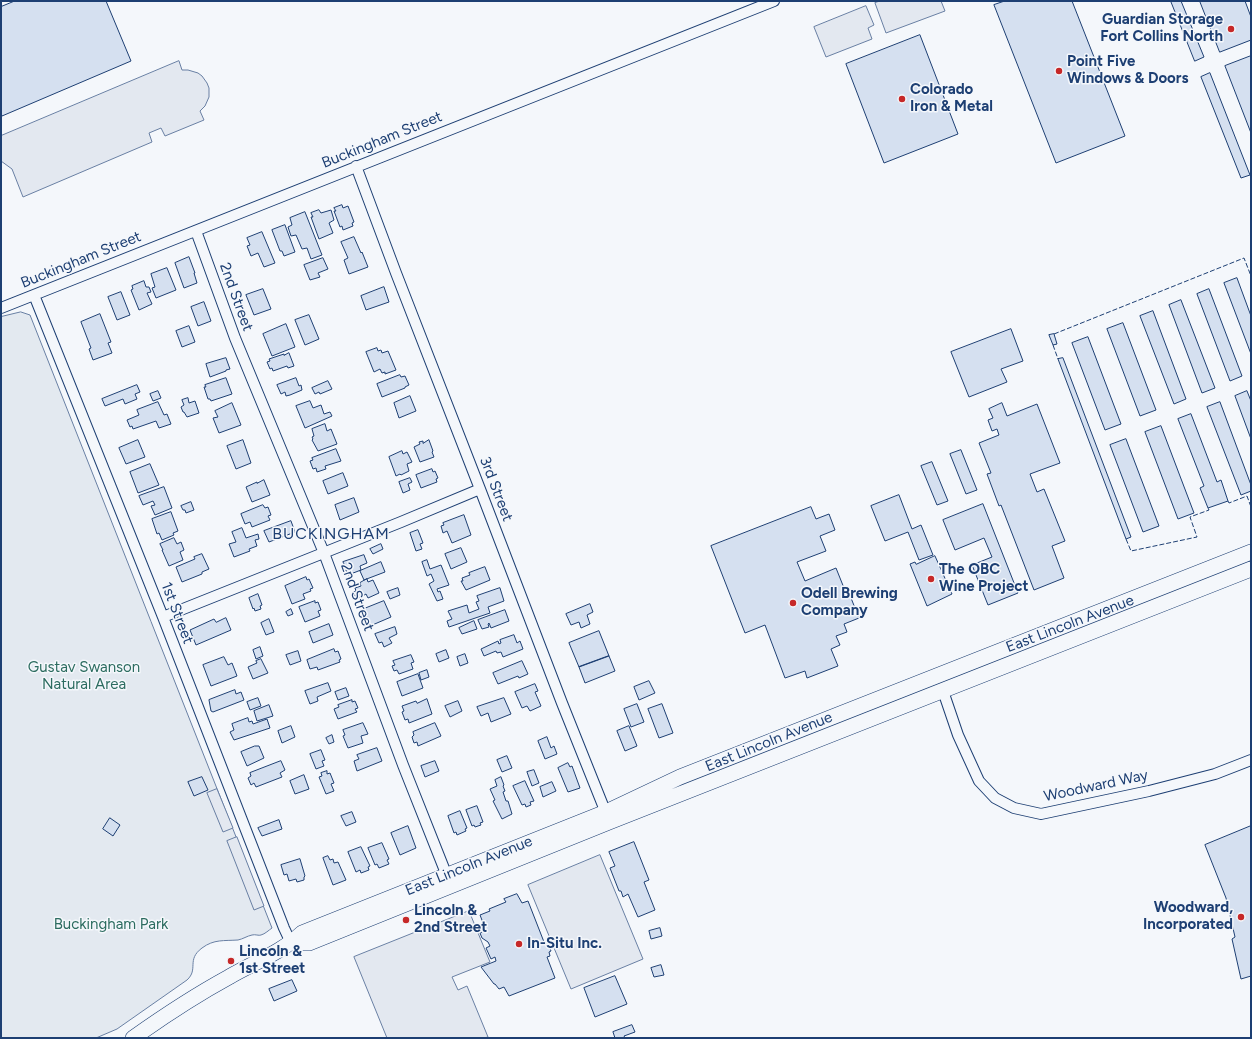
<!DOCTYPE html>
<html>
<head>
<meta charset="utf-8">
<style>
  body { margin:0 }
  #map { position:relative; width:1252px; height:1039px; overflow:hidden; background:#f4f7fb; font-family:Figtree,sans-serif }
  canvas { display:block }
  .frame { position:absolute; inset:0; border:2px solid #1d3f73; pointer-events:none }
</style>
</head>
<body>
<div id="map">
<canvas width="1252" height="1039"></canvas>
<div class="frame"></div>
</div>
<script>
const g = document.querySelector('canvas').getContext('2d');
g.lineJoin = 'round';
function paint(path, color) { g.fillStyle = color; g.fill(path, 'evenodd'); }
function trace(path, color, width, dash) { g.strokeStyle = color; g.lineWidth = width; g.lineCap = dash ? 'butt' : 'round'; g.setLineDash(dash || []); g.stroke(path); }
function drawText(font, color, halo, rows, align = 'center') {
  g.font = font + ' Figtree,sans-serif'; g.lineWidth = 3; g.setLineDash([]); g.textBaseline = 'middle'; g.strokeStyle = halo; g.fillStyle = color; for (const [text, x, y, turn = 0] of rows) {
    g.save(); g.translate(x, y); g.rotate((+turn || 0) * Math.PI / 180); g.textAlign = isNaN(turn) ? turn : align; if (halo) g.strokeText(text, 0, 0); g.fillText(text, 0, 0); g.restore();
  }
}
const green = new Path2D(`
  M21 312 30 315 272 928C269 930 265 934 261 935 259 936 255 934 252 935 247 936 243 939 238 940 224 941 214 939 202 948 186 960 199 969 187 980L117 1029 96 1038H1V317Z`);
const parking = new Path2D(`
  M880 1H941L945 11 886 33 875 3Z
  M866 6 874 25 868 28 872 39 826 57 814 27Z
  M179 61 182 70H188L198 73 202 76 207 83 209 88V97L205 106 200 111 204 120 165 136 161 128 149 133 152 142 23 197 12 169 1 161V136Z
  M217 789 233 828 223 832 207 793Z
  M237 837 264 906 254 910 227 841Z
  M600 855 643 959 571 989 528 885Z
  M469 911 490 962 452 977 458 990 467 986 488 1037 484 1038H387L354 957Z`);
const building = new Path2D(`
  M15 1H106L131 61 2 116 1 113V7Z
  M1005 1H1072L1125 136 1056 163 994 5Z
  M1171 1H1181L1204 57 1195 61Z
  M1200 1H1245L1251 17V40L1220 52Z
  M920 35 958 134 884 163 846 64Z
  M1251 56V133L1225 66Z
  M1210 73 1250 175 1241 178 1201 77Z
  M342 205 343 208 348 206 354 222 352 223 353 226 343 230 342 226 340 227 334 211H336L334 208Z
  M319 210 321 213 331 210 334 220 329 223 333 233 319 239 311 217H313L311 213Z
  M305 212 322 255 311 259 307 248 302 249 296 235 291 236 288 227 292 225 290 218Z
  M285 225 295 252 284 256 282 251H280L272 230Z
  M262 232 275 263 264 267 258 253 251 256 247 246 250 245 247 238Z
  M354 237 361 253 362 252 368 267 349 274 344 260 348 258 341 242Z
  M189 257 195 273H194L197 283 184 288 175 263Z
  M323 258 328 269 318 273 320 277 310 280 304 265Z
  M167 268 176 290 156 298 152 288 155 287 151 274Z
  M1237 278 1251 316V354L1224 283Z
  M144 281 146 287H149L151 292 147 293 152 304 139 310 131 290 133 289 132 286Z
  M384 287 389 302 366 310 361 296Z
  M263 289 271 309 254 315 246 295Z
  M1209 289 1242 376 1230 381 1197 294Z
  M121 292 130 315 117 320 108 297Z
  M1181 300 1215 388 1202 393 1169 305Z
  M204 302 211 321 198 326 191 307Z
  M1153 311 1186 399 1174 404 1140 316Z
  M100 314 111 342 108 343 112 353 93 360 89 349 91 348 81 322Z
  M309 315 319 339 305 345 295 320Z
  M1123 323 1156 410 1140 416 1107 329Z
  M286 324 295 347 272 356 263 334Z
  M189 326 195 342 182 347 176 331Z
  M1011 329 1023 361 1001 369 1007 382 969 397 951 352Z
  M1054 334 1057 344 1053 345 1049 335Z
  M1088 337 1121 424 1105 430 1072 343Z
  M377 348 378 351 381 350 382 353 388 351 396 370 385 374V372L382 373 380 369 374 372 366 352Z
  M289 353 294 366 288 368 287 366 273 371 272 368 270 369 267 362 270 361 269 359 284 354V355Z
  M226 358 230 369 226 370V371L210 377 206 364Z
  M1063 358 1131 537 1126 539 1058 359Z
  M400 375 401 377 405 376 409 385 405 387V388L382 397 377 384Z
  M226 378 232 394 211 401 210 399H208L204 387H206L205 385Z
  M296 378 299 386 301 385 302 390 290 395 286 396 285 392 281 394 277 385Z
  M328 381 332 389 320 394 319 392 315 394 312 388Z
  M137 385 140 392 135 394 137 399 125 404 123 399 105 406 102 399Z
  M158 391 161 398 153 401 150 394Z
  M1247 391 1251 401V439L1235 396Z
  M410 396 416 411 399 418 394 403Z
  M188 398 189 403 195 401 199 413 187 417 184 412H183L181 407 184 405 182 400Z
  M310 401 313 408 321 405 324 414 330 412 332 416 305 428 296 406Z
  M158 402 164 415 167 414 171 424 159 428 156 421 133 429 132 426 130 427 127 420 139 415 137 410Z
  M1220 402 1251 485V491L1241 495 1207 407Z
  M232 403 241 425 219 433 213 418 218 417 215 411Z
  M1002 403 1007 416 1037 404 1060 463 1030 474 1037 492 1044 489 1065 541 1052 546 1064 578 1034 590 1001 505 999 506 987 474 991 473 979 443 999 435 997 429 992 431 988 420 993 418 989 409Z
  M1191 414 1217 482 1221 480 1228 501 1208 508 1200 488 1204 486 1178 419Z
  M325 424 327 431 331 429 337 444 318 451 312 440 313 439 312 437 314 436 312 429Z
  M1161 426 1194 513 1178 519 1145 432Z
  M1126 439 1159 526 1143 532 1110 445Z
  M138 440 145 457 126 464 119 448Z
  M243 440 251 463 236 469 227 446Z
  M429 440 433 451 432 452 434 457 420 462 414 447 420 444 419 442 423 441V443Z
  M336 449 341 461 325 466 326 469 317 472 316 468 313 469 310 461 313 460 312 458Z
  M961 450 977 490 966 494 950 454Z
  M402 451 403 454 407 452 412 462 407 464 409 471 401 475 400 474 396 476 389 457Z
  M932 462 948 501 937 505 921 466Z
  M150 464 159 485 138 493 130 472Z
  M432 469 433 472 435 471 438 478 436 479 437 482 421 488 416 475Z
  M343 473 348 486 328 494 323 481Z
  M410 478 412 482 408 484 410 490 403 493 399 482Z
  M264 480 270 495 252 502 246 487 257 482V483Z
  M164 487 172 508 155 515 151 506 155 505 153 501 143 505 139 496Z
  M899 495 912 529 921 525 933 555 919 560 908 532 885 541 871 506Z
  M354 498 359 512 340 520 335 505Z
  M191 502 194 510 186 513 185 510H183L181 506Z
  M983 504 1018 593 988 605 972 565 992 557 984 538 955 550 943 520Z
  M263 505 265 508 268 507 271 515 268 516 270 520 252 527 250 522 245 524 241 514Z
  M811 507 816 519 829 514 835 530 820 536 826 551 797 562 805 581 836 568 844 588H847L859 618 844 624 847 632 836 636 840 645 831 649 838 666 807 678 805 671 785 678 765 625 745 633 711 546Z
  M171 512 178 531 173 533 174 535 162 540 159 533 157 534 152 519Z
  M464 515 471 535 452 543 447 531 443 533 441 526 444 525 443 523Z
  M291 521 295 532 269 542 264 531Z
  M242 528 246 538 258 534 259 539 255 540 257 546 249 549 250 551 234 557 229 544 236 542 232 532Z
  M418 530 423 543 420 544 422 549 416 551 410 533Z
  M174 538 177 544 181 542 184 550 180 552 183 560 169 566 162 550H163L160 544Z
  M381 544 383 549 373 554 370 549Z
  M461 548 467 562 451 569 445 554Z
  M202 554 209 569 202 572V574L182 582 176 567 195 559 194 557Z
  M364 555 367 563 360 566 361 570 348 575 346 570 344 571 343 567 345 566 343 562Z
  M935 556 952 594 927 606 910 564 915 562 916 564Z
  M427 560 430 569 441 565 449 585 437 589 438 592 440 591 443 599 437 601 429 584 434 581 431 574 427 576 422 562Z
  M381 562 385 572 364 580 360 571Z
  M485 567 490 580 466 590 461 581H463L462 578 470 575 469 573Z
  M306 577 307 580 309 579 313 588 310 589 311 591 303 594 305 599 292 604 285 586Z
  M367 579 368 582 373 580 379 593 368 598 366 594 359 598 358 595 355 596 353 592 356 591 355 588 361 586 360 583Z
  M398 588 400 595 390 599 387 592Z
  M500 588 504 601 488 607 490 613 449 627 447 621 452 619 448 611 467 605 469 613 479 609 476 602 479 601 477 596Z
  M258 594 262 605 260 606 261 609 255 611 254 608 253 609 249 598Z
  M315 601V603L318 602 321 610 318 611 320 616 305 622 299 607Z
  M384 601 391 617 370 626 364 609Z
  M590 604 593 612 587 615 590 624 581 628 579 622 571 625 566 614Z
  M291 609 293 614 288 616 286 612Z
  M505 610 509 621 491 628 489 623 488 624 489 627 482 629 478 620Z
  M226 618 231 630 196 645 190 630 214 619 216 622Z
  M269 619 274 632 266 635 261 623Z
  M474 621 477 629 462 634 459 628Z
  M329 624 333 635 313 643 309 632Z
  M395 627 397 634 389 638 392 643 384 647 382 642 379 643 375 634Z
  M599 631 609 656 579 667 569 643Z
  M514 635 517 643 520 641 523 649 503 657 501 652 497 653 496 651 484 656 481 649 498 641 499 644 501 643 500 640Z
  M260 647 263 656 256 659 253 650Z
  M334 649 335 652 338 651 341 659 339 660 340 662 318 670 317 667 310 669 307 660Z
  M446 650 449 658 439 662 436 654Z
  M298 651 301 661 290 665 286 655Z
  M465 654 468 663 460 666 457 657Z
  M411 655 414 662 411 663 413 669 399 674 397 670 394 671 392 666 395 665 393 661Z
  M609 656 615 671 585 683 579 667Z
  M224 657 228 665 232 663 237 676 211 686 203 665Z
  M261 659 268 673 253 679 248 667 257 663 256 661Z
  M522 661 528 674 519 678 518 676 498 684 493 673Z
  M427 670 429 677 421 680 419 673Z
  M418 674 423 688 402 696 397 682Z
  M649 681 655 693 639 700 634 687Z
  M328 683 331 691 317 697 318 701 310 704 305 691Z
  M535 684 538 691 535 692 541 706 530 711 527 706 522 708 515 692Z
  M346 688 349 696 338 700 335 692Z
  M235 690 236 694 241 692 244 700 213 712 211 711 209 700Z
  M258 698 261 706 250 710 247 702Z
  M504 698 511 714 491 722 488 713 481 716 477 707Z
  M427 699 432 714 409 723 408 719 405 720 402 712 404 711 402 706 416 701 417 703Z
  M352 700V702L355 701 358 708 355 709 357 712 338 719 334 709 339 707 338 705Z
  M458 701 462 711 450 717 445 706Z
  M637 704 644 722 631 727 624 709Z
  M662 704 673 733 659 738 648 709Z
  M269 705 273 716 257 721 254 711Z
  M248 718 249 722 252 721 253 724 267 719 270 728 234 740 230 732 234 730 232 724Z
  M363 723 368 734 361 736 363 743 348 748 343 736 345 735 343 730Z
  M435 723 441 736 418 746 417 742 414 743 412 737 414 735 413 732Z
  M291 726 295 737 282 743 278 731Z
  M629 726 637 746 625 751 617 731Z
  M332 735 334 742 329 744 326 738Z
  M547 737 551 748 554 746 557 754 545 759 538 741Z
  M255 746H259L264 758 247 766 241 752Z
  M377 748 382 761 357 771 354 761 359 759 357 755Z
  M321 750 325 760 322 761 324 766 316 769 310 754Z
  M507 756 512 768 502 772 497 760Z
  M281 761 285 770 280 773 282 777 256 787 254 783 251 785 248 778 251 776 250 773Z
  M435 761 439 771 425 777 421 766Z
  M568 763 570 767 572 766 580 788 568 792 558 768Z
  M534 770 539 783 532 786 527 772Z
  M327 771V774L330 773 334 783 331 784 334 791 326 794 319 777 322 776 321 773Z
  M304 775 309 789 295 794 290 781Z
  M202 777 208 790 194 796 188 782Z
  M501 777 504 785 503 786 505 791 503 792 506 801H508L512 814 502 819 493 801 495 800 490 789 497 786 495 780Z
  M525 781 534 801 530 802 531 805 526 807 525 804 522 805 513 786Z
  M552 782 556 791 543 797 540 787Z
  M477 806 483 822 480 823 481 825 475 827 474 825 472 826 466 810Z
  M460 811 467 828 465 829 466 831 457 835 456 832 454 833 448 816Z
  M352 812 356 822 346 826 341 816Z
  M110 818 120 825 113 836 103 829Z
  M279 820 282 829 262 836 258 828Z
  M408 826 416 848 400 855 391 833Z
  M1251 826V976L1241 979 1232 939 1235 937 1226 898 1205 845Z
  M634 842 649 880 644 882 655 910 638 917 628 894 623 897 621 891H619L610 868 615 866 609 852Z
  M382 843 389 859 387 860 389 864 379 868 377 864 375 865 368 848Z
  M361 847 370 866 368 867 369 870 361 873 360 870 356 872 348 852Z
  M328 856 330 860 333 859 334 863 338 862 346 880 333 885 323 858Z
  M300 859 305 876 304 877V880L297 882 296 879 289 881 287 874 284 875 281 865Z
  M517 894 522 903 528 901 544 942 547 941 551 951 549 952 550 956 547 957 555 978 509 996 504 987 499 989 495 984H494L481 967 496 961 495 957 491 959 486 948 490 946 488 942 482 938 480 933 484 931 483 928H485L480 915 490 911 489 909 506 902 504 899Z
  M660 928 662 936 651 939 649 931Z
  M661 965 664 975 654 977 651 968Z
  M615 976 627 1004 595 1017 584 988Z
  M292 980 297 991 274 1001 269 989Z
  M632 1025 635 1032 624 1036 625 1038H615L613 1032Z`);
const street = new Path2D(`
  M356 166 396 273 480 489 562 703 608 818
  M196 231 235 338 324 553 403 765 449 881
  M34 295 163 617 284 928 291 943
  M1 308 774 1
  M163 617 401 522 480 489
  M943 691 958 735 979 781 995 798 1014 808 1041 814 1149 791 1215 774 1251 760`);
const secondary = new Path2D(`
  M291 943H309L609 822 1251 569
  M133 1038C164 1016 196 995 229 977 253 963 282 952 302 933L606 812 680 777 1251 552`);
const fence = new Path2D(`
  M1054 334 1244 258 1251 276
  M1053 345 1058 359
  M1228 501 1229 503 1247 496 1251 507
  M1126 539 1131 551 1197 537 1190 517 1209 510 1208 508`);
const markers = [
  [1231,29,4,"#c62828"],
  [1059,71,4,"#c62828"],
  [902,99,4,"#c62828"],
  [931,579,4,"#c62828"],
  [793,603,4,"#c62828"],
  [1241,917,4,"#c62828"],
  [406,920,4,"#c62828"],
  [519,944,4,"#c62828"],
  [231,961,4,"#c62828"]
];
const poiNames = [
  ["Guardian Storage",1223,20,"right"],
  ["Fort Collins North",1223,37,"right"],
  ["Point Five",1067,62],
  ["Windows & Doors",1067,79],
  ["Colorado",910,90],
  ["Iron & Metal",910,107],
  ["The OBC",939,570],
  ["Wine Project",939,587],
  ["Odell Brewing",801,594],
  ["Company",801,611],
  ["Woodward,",1233,908,"right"],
  ["Incorporated",1233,925,"right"],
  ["Lincoln &",414,911],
  ["2nd Street",414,928],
  ["In-Situ Inc.",527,944],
  ["Lincoln &",239,952],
  ["1st Street",239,969]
];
const streetNames = [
  ["Buckingham Street",382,140,-22],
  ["Buckingham Street",81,260,-22],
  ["2nd Street",236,297,70],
  ["3rd Street",496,489,69],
  ["2nd Street",357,597,70],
  ["1st Street",177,613,69],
  ["East Lincoln Avenue",1070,624,-21],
  ["East Lincoln Avenue",769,742,-22],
  ["Woodward Way",1096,786,-12],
  ["East Lincoln Avenue",469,866,-22]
];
const parkNames = [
  ["Gustav Swanson",84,668],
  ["Natural Area",84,685],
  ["Buckingham Park",111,925]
];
const neighbourhoodNames = [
  ["BUCKINGHAM",331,534]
];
paint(green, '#e3e9f0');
trace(green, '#687fa3', 1);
paint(parking, '#e3e8f0');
trace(parking, '#687fa3', 1);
paint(building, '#d5e0f0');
trace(building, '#1d3f73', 1);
trace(street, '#1d3f73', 12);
trace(secondary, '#1d3f73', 16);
trace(street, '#f4f7fb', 10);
trace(secondary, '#f4f7fb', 15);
trace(fence, '#1d3f73', 1, [5, 2]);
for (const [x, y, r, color] of markers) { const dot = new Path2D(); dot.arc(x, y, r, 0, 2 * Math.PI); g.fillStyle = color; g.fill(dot); trace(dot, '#f4f7fb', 1.5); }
drawText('bold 15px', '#1d3f73', '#f4f7fb', poiNames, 'left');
drawText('15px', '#1d3f73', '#f4f7fb', streetNames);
drawText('15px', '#2c6c60', '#f4f7fb', parkNames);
g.letterSpacing = '1px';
drawText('16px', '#1d3f73', '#f4f7fb', neighbourhoodNames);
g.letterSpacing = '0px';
</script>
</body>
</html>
